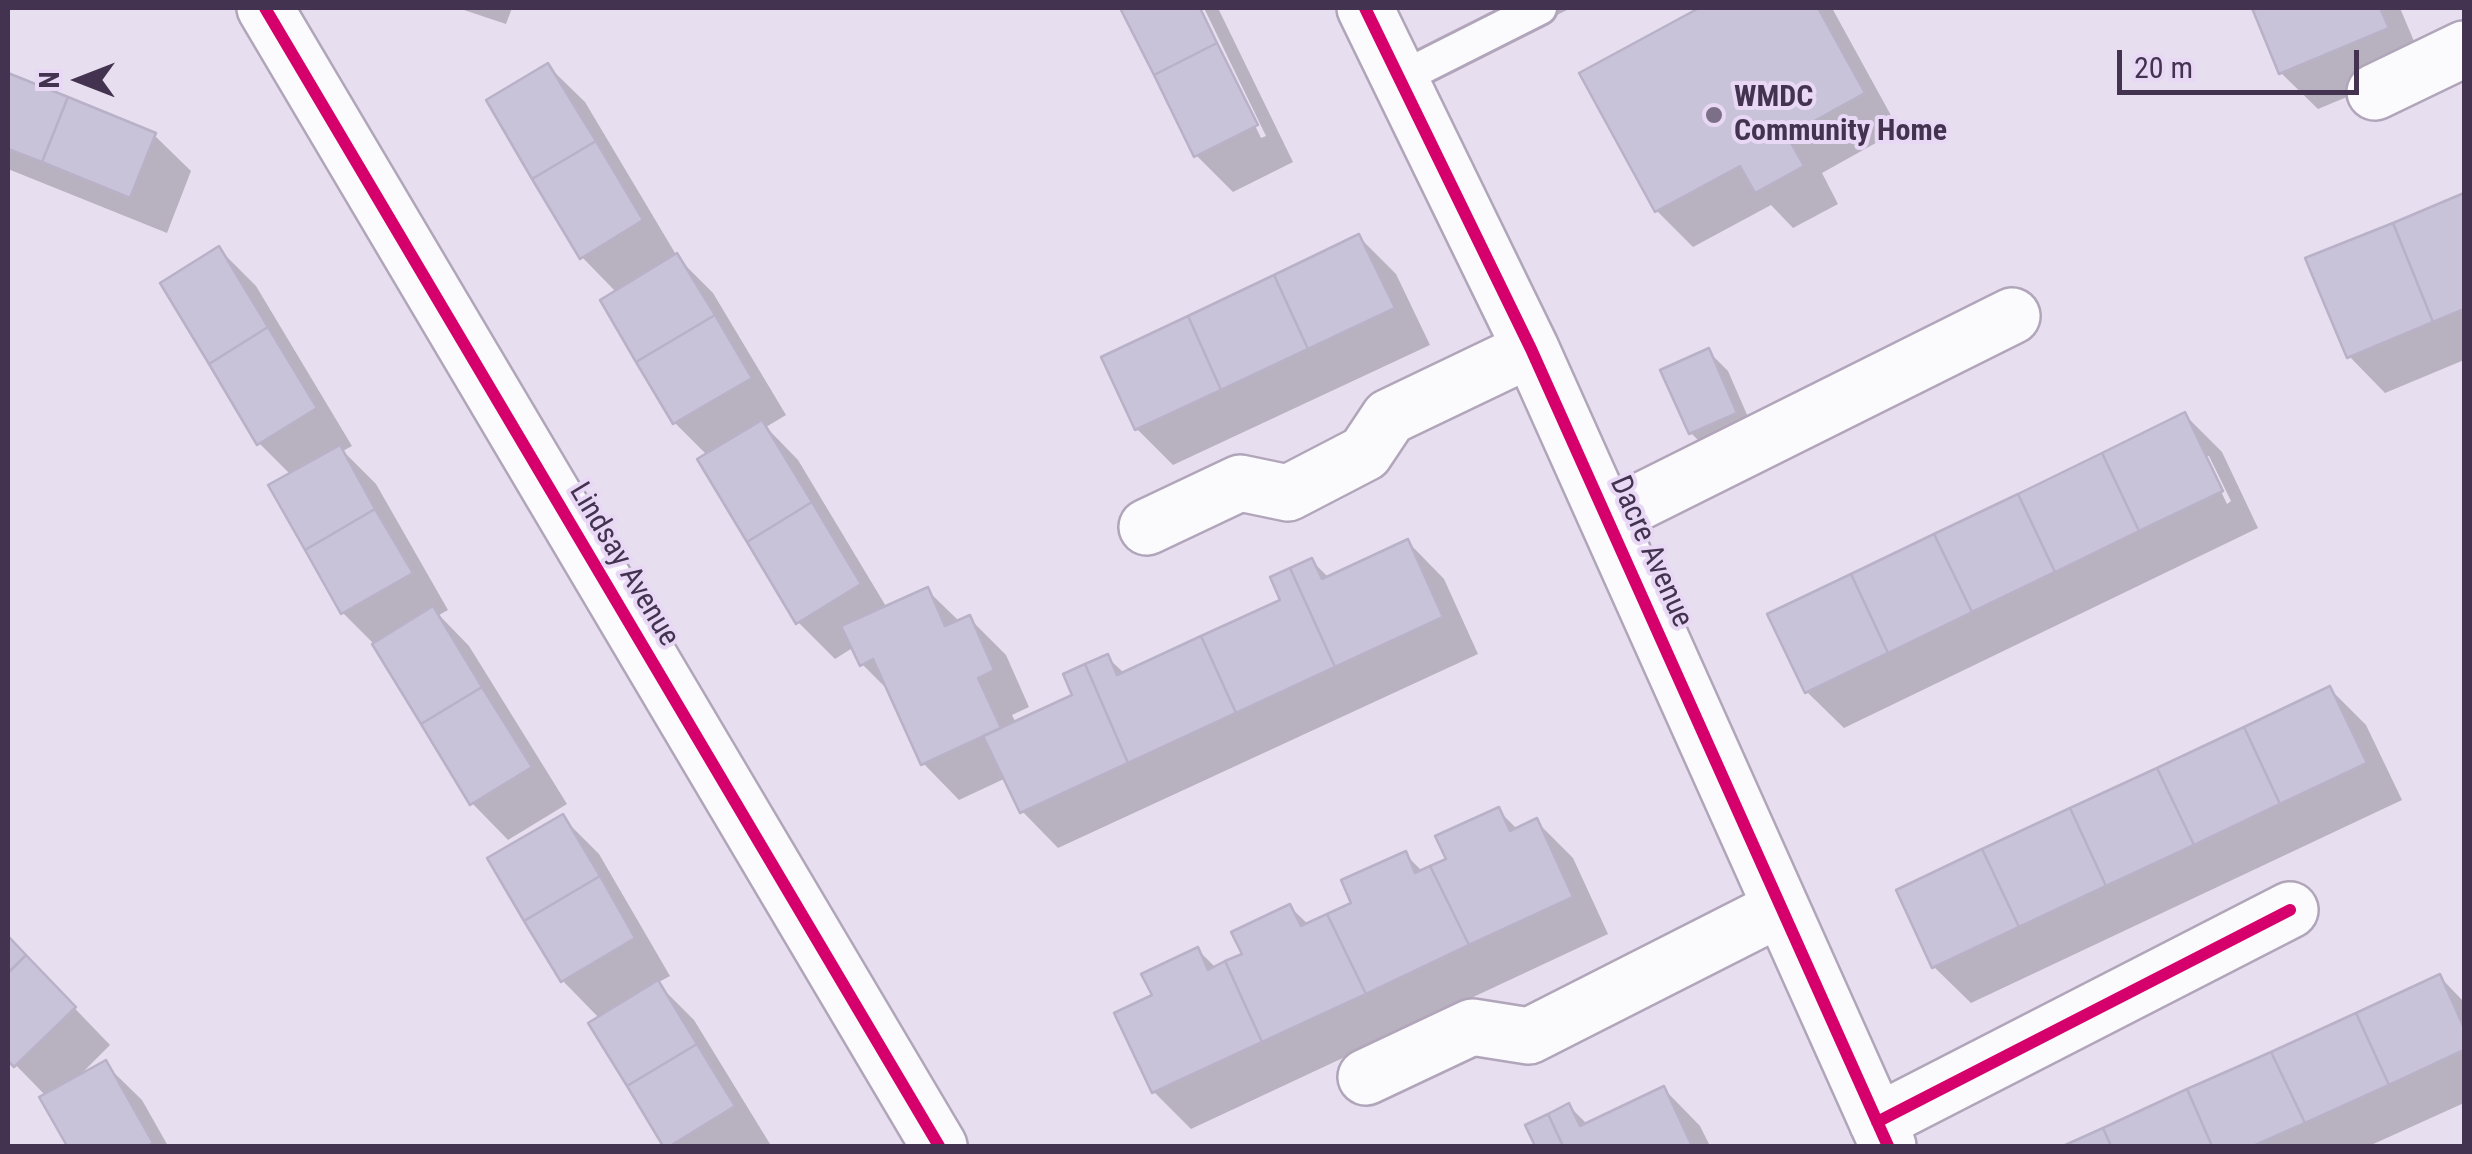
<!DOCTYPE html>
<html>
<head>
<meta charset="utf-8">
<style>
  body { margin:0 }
  #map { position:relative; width:2472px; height:1154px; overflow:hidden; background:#e7deef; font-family:"Roboto Condensed",sans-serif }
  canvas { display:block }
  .frame { position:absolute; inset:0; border:10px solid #433350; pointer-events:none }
  .north { position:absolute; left:30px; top:30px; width:100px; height:100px; -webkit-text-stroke:8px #e8d8f5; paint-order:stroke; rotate:270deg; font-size:28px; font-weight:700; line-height:40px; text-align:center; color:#433350 }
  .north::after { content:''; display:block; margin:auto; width:35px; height:45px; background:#433350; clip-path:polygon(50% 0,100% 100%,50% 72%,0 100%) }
  .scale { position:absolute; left:2117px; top:50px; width:242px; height:45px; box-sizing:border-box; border:5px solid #433350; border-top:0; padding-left:12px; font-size:30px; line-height:35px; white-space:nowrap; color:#433350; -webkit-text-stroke:8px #e8d8f5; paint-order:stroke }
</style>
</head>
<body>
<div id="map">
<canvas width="2472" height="1154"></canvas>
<div class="frame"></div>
<div class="north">N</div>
<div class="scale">20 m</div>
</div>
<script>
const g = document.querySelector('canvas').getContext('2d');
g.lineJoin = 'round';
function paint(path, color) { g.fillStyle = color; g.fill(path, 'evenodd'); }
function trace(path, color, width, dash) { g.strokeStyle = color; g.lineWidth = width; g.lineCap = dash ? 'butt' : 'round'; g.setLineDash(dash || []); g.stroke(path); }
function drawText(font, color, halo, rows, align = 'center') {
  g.font = font + ' "Roboto Condensed",sans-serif'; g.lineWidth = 8; g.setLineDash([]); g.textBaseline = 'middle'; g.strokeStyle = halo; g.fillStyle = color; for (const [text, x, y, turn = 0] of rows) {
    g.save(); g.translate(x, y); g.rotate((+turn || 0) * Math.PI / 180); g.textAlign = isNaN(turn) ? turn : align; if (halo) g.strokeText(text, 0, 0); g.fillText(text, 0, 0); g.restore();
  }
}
const shadow = new Path2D(`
  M458 8H512L506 24Z
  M1123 8H1198L1261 138 1266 136 1204 8H1218L1293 162 1233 192 1196 155Z
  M1547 8H1571L1555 16Z
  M1704 8H1832L1899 130 1822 173 1838 204 1793 228 1771 205 1693 247 1657 211 1582 74Z
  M2254 8H2400L2424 65 2318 109 2281 73Z
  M548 66 585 102 678 258 713 293 786 415 766 427 798 460 887 608 927 590 960 622 969 618 1006 655 1029 707 1012 715 1016 723 1076 696 1107 657 1125 674 1283 601 1312 561 1329 578 1408 542 1444 579 1478 654 1058 848 1022 811 1006 778 959 800 923 763 892 694 862 664 854 647 835 659 798 622 708 456 675 423 603 301 617 293 582 257Z
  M8 76 154 135 191 171 167 233 8 169Z
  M2464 195V360L2385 393 2349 356 2308 259Z
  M1359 237 1396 274 1430 345 1173 465 1137 429Z
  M219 249 256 286 352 446 343 451 376 484 448 610 439 615 469 646 567 804 508 840 472 803 376 646 343 613 291 475 259 443Z
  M1708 351 1728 371 1755 433 1710 452 1691 433Z
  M2185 415 2222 452 2258 528 1844 728 1807 692ZM2204 456H2209L2231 501 2227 504Z
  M2330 689 2366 725 2402 800 1971 1003 1934 967Z
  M1498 810 1518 830 1536 821 1573 858 1608 934 1191 1129 1154 1092 1118 1014 1156 996 1198 950 1216 968 1245 955 1290 907 1309 925 1355 904 1405 854 1423 872 1450 860Z
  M563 818 599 854 670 976 657 983 694 1020 770 1144 765 1146H666L591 1024 600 1019 563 981Z
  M8 939 110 1045 77 1078 105 1064 142 1100 168 1146H70L43 1098 46 1096 8 1057Z
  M2440 977 2464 1002V1103L2369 1146H2069Z
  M1664 1089 1700 1126 1710 1146H1537L1528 1126 1569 1106 1588 1125Z`);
const building = new Path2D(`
  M1120 8H1200L1217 43 1154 75Z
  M1699 8H1818L1865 93 1787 136 1804 166 1755 193 1740 166 1655 212 1579 73Z
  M2252 8H2380L2389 28 2279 74Z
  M1217 43 1258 125 1194 157 1154 75Z
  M548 63 596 141 532 179 486 100Z
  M8 73 68 97 42 162 8 149Z
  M68 97 156 133 130 198 42 162Z
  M596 141 643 220 580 259 532 179Z
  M2464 193V309L2433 322 2393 223Z
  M2393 223 2433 322 2347 358 2305 258Z
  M1359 234 1395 308 1308 349 1274 275Z
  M219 246 268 327 209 364 160 283Z
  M677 253 715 315 636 362 600 300Z
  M1274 275 1308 349 1221 390 1188 316Z
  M715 315 752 378 673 424 636 362Z
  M1188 316 1221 390 1135 430 1101 357Z
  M268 327 317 408 257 445 209 364Z
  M1709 348 1737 413 1689 434 1660 370Z
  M2185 412 2223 491 2139 531 2102 453Z
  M762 420 812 502 747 542 697 459Z
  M340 445 375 509 305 550 268 485Z
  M2102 453 2139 531 2055 572 2018 494Z
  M2018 494 2055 572 1972 612 1934 534Z
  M812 502 861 584 796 624 747 542Z
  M375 509 413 573 341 614 305 550Z
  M1934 534 1972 612 1888 653 1851 574Z
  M1408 539 1443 617 1335 667 1290 568 1312 558 1322 579Z
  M1290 568 1335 667 1236 713 1201 636 1280 600 1270 577Z
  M1851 574 1888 653 1805 693 1767 614Z
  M928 587 945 626 970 615 994 670 978 678 1001 728 921 765 873 659 860 666 841 626Z
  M433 606 482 687 421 724 372 644Z
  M1201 636 1236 713 1128 763 1085 664 1108 654 1117 675Z
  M1085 664 1128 763 1020 813 983 736 1072 695 1063 674Z
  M2330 686 2367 763 2280 804 2244 727Z
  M482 687 532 767 470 805 421 724Z
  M2244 727 2280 804 2194 845 2157 768Z
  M2157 768 2194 845 2106 886 2070 808Z
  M1499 807 1510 831 1537 818 1573 897 1469 945 1430 866 1446 859 1435 836Z
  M2070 808 2106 886 2019 927 1982 849Z
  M563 814 600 876 524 921 487 858Z
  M1982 849 2019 927 1932 968 1896 890Z
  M1406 851 1415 873 1430 866 1469 945 1366 994 1327 914 1351 903 1341 880Z
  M600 876 635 938 561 982 524 921Z
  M1290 904 1301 926 1327 914 1366 994 1262 1042 1225 961 1242 954 1231 932Z
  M8 936 26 955 8 973Z
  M1198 947 1208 970 1225 961 1262 1042 1152 1093 1114 1013 1152 995 1141 974Z
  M26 955 76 1007 14 1067 8 1061V973Z
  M2440 974 2464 1028V1050L2389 1085 2356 1013Z
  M658 980 697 1044 627 1086 588 1023Z
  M2356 1013 2389 1085 2305 1123 2271 1052Z
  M697 1044 735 1106 670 1146H663L627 1086Z
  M2271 1052 2305 1123 2253 1146H2212L2187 1089Z
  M106 1060 153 1143 147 1146H67L39 1097Z
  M1664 1086 1692 1146H1563L1548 1114 1569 1103 1580 1126Z
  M2187 1089 2212 1146H2111L2103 1128Z
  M1548 1114 1563 1146H1535L1525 1125Z
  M2103 1128 2111 1146H2063Z`);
const lane = new Path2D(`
  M1401 78 1540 8`);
const street = new Path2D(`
  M265 8 939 1146
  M1365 8 1531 349 1888 1146
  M2375 92 2464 49
  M1607 518 2012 316
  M1147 527 1240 483 1288 493 1365 453 1389 417 1531 349
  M1366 1077 1472 1027 1529 1036 1781 908
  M1877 1122 2290 910`);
const cycleway = new Path2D(`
  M265 8 939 1146
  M1365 8 1531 349 1888 1146
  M1877 1122 2290 910`);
const markers = [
  [1714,115,10,"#7c6f88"]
];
const poiNames = [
  ["WMDC",1734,98],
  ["Community Home",1734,132]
];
const streetNames = [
  ["Dacre Avenue",1650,552,66],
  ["Lindsay Avenue",623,565,59]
];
paint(shadow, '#0003');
paint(building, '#c9c3d9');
trace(building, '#b8b1c7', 2.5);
trace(lane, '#b1a5ba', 38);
trace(street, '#b1a5ba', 60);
trace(lane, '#fbfafd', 32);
trace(street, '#fbfafd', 55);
trace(cycleway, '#d6006c', 12);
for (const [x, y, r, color] of markers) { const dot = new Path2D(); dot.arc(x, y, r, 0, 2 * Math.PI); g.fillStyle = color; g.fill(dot); trace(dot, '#e8d8f5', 4); }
drawText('bold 30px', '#433350', '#e8d8f5', poiNames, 'left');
drawText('30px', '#433350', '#e8d8f5', streetNames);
</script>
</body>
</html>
